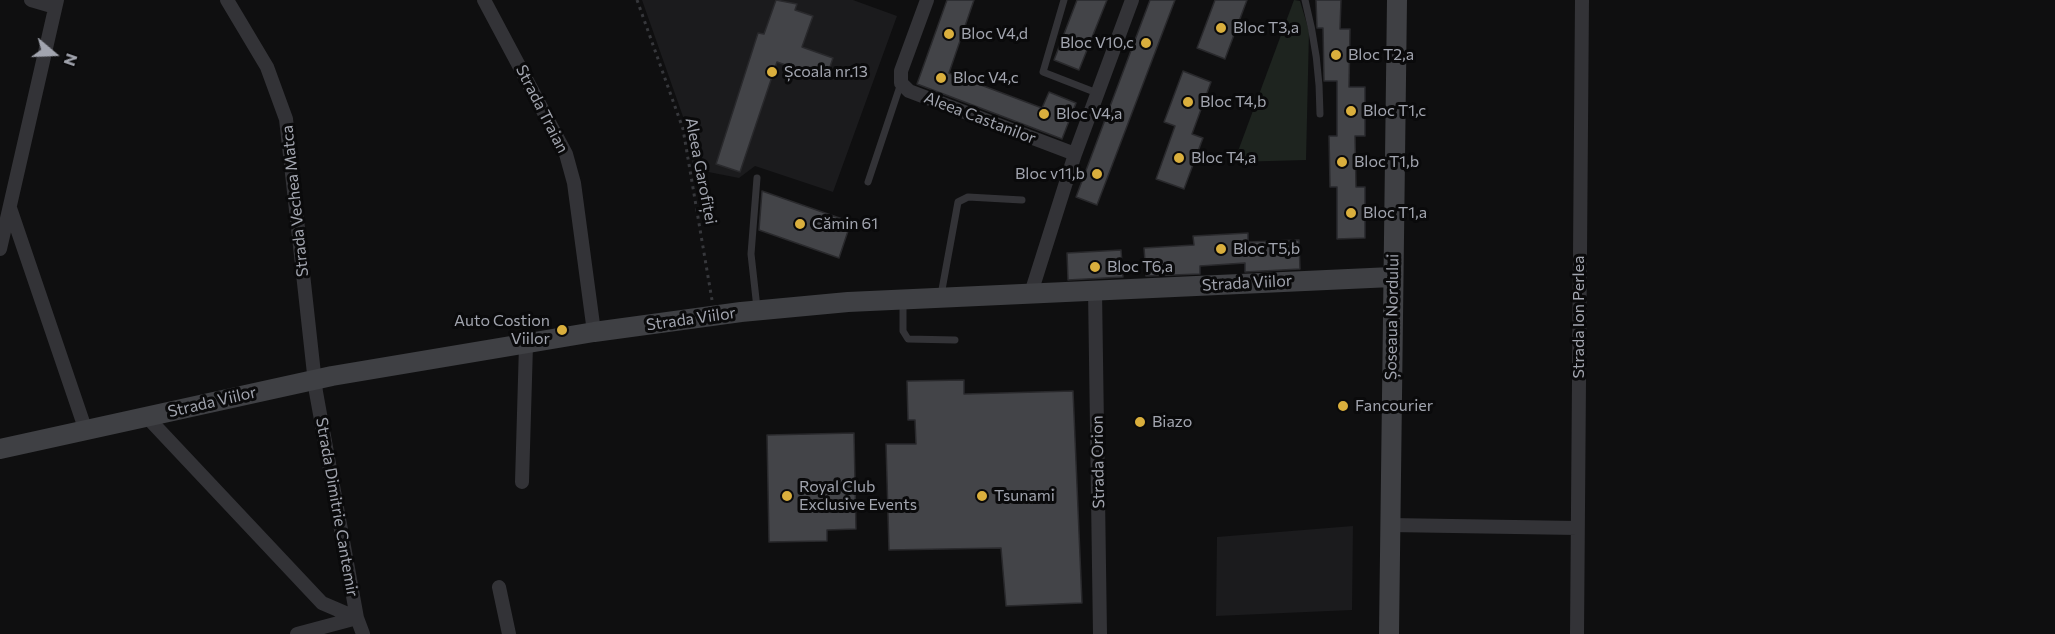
<!DOCTYPE html>
<html>
<head>
<meta charset="utf-8">
<style>
  body { margin:0 }
  #map { position:relative; width:2055px; height:634px; overflow:hidden; background:#0f0f10; font-family:Commissioner,sans-serif }
  canvas { display:block }
  .north { position:absolute; left:24px; top:24px; width:60px; height:60px; -webkit-text-stroke:4px #0a0a0b; paint-order:stroke; rotate:109deg; font-size:16px; font-weight:700; line-height:24px; text-align:center; color:#a2a5af }
  .north::after { content:''; display:block; margin:auto; width:21px; height:27px; background:#a2a5af; clip-path:polygon(50% 0,100% 100%,50% 72%,0 100%) }
</style>
</head>
<body>
<div id="map">
<canvas width="2055" height="634"></canvas>
<div class="north">N</div>
</div>
<script>
const g = document.querySelector('canvas').getContext('2d');
g.lineJoin = 'round';
function paint(path, color) { g.fillStyle = color; g.fill(path, 'evenodd'); }
function trace(path, color, width, dash) { g.strokeStyle = color; g.lineWidth = width; g.lineCap = dash ? 'butt' : 'round'; g.setLineDash(dash || []); g.stroke(path); }
function drawText(font, color, halo, rows, align = 'center') {
  g.font = font + ' Commissioner,sans-serif'; g.lineWidth = 6; g.setLineDash([]); g.textBaseline = 'middle'; g.strokeStyle = halo; g.fillStyle = color; for (const [text, x, y, turn = 0] of rows) {
    g.save(); g.translate(x, y); g.rotate((+turn || 0) * Math.PI / 180); g.textAlign = isNaN(turn) ? turn : align; if (halo) g.strokeText(text, 0, 0); g.fillText(text, 0, 0); g.restore();
  }
}
const built = new Path2D(`
  M642 0H853L897 16 833 192 755 166 739 178 693 169 687 128Z
  M1353 526 1352 610 1216 616 1217 537Z`);
const green = new Path2D(`
  M1294 0 1300 1 1309 31 1306 160 1234 162Z`);
const building = new Path2D(`
  M776 0 797 4 795 10 813 16 802 47 833 58 826 79 777 62 740 172 716 164 758 33 764 34Z
  M947 0H974L949 73 1042 108 1049 92 1076 103 1062 139 917 84Z
  M1077 0H1107L1079 70 1054 60Z
  M1150 0H1175L1097 205 1076 197Z
  M1215 0H1247L1225 59 1197 48Z
  M1316 0H1341L1340 29H1350L1349 87H1365V136H1355L1356 187H1365V238L1337 239V187H1330L1329 136H1337V81H1324L1323 28H1317Z
  M1183 71 1211 82 1192 134 1203 138 1184 189 1156 179 1175 126 1164 122Z
  M762 191 851 222 839 258 759 230Z
  M1248 233V242L1299 240 1300 269 1245 272V263L1200 266V274L1146 276 1144 248 1194 245 1193 236Z
  M1121 250 1123 277 1068 280 1067 253Z
  M964 380V394L1073 391 1082 603 1006 606 1001 548 889 550 886 444H916L915 420H908L907 381Z
  M854 433 856 529 827 530V541L769 542 767 435Z`);
const path = new Path2D(`
  M637 0 683 129 712 300`);
const lane = new Path2D(`
  M1064 0 1043 72 1097 93
  M1305 0C1315 38 1320 75 1320 114
  M868 182 901 83
  M941 295 958 202 968 197 1022 200
  M903 302V331L908 339 955 340
  M757 308 751 254 757 178`);
const street = new Path2D(`
  M31 0 55 7
  M227 0 267 67 286 119 316 392 357 618 363 634
  M484 0 566 154 574 183 594 332
  M927 0 901 71V83L909 91 1075 154
  M10 208 86 431
  M0 249 57 0
  M1095 290 1100 634
  M1031 293 1075 154 1132 0
  M147 417 322 603 357 618
  M522 482 526 345
  M1390 525 1577 528
  M499 587 509 634
  M297 634 357 618
  M1577 634 1582 0`);
const secondary = new Path2D(`
  M0 449 332 376 594 332 741 312 848 302 1392 277
  M1389 634 1397 0`);
const markers = [
  [1221,28,6,"#daaf3d"],
  [949,34,6,"#daaf3d"],
  [1146,43,6,"#daaf3d"],
  [1336,55,6,"#daaf3d"],
  [772,72,6,"#daaf3d"],
  [941,78,6,"#daaf3d"],
  [1188,102,6,"#daaf3d"],
  [1351,111,6,"#daaf3d"],
  [1044,114,6,"#daaf3d"],
  [1179,158,6,"#daaf3d"],
  [1342,162,6,"#daaf3d"],
  [1097,174,6,"#daaf3d"],
  [1351,213,6,"#daaf3d"],
  [800,224,6,"#daaf3d"],
  [1221,249,6,"#daaf3d"],
  [1095,267,6,"#daaf3d"],
  [562,330,6,"#daaf3d"],
  [1343,406,6,"#daaf3d"],
  [1140,422,6,"#daaf3d"],
  [787,496,6,"#daaf3d"],
  [982,496,6,"#daaf3d"]
];
const poiNames = [
  ["Bloc T3,a",1233,28],
  ["Bloc V4,d",961,34],
  ["Bloc V10,c",1134,43,"right"],
  ["Bloc T2,a",1348,55],
  ["Școala nr.13",784,72],
  ["Bloc V4,c",953,78],
  ["Bloc T4,b",1200,102],
  ["Bloc T1,c",1363,111],
  ["Bloc V4,a",1056,114],
  ["Bloc T4,a",1191,158],
  ["Bloc T1,b",1354,162],
  ["Bloc v11,b",1085,174,"right"],
  ["Bloc T1,a",1363,213],
  ["Cămin 61",812,224],
  ["Bloc T5,b",1233,249],
  ["Bloc T6,a",1107,267],
  ["Auto Costion",550,321,"right"],
  ["Viilor",550,339,"right"],
  ["Fancourier",1355,406],
  ["Biazo",1152,422],
  ["Royal Club",799,487],
  ["Exclusive Events",799,505],
  ["Tsunami",994,496]
];
const streetNames = [
  ["Strada Traian",542,109,63],
  ["Aleea Castanilor",980,118,21],
  ["Aleea Garofiței",701,171,79],
  ["Strada Vechea Matca",295,201,-96],
  ["Strada Viilor",1247,283,-3],
  ["Șoseaua Nordului",1392,317,-89],
  ["Strada Ion Perlea",1579,317,-90],
  ["Strada Viilor",691,319,-8],
  ["Strada Viilor",212,402,-13],
  ["Strada Orion",1098,462,-91],
  ["Strada Dimitrie Cantemir",337,507,80]
];
paint(built, '#1b1b1d');
paint(green, '#1e241f');
paint(building, '#434448');
trace(building, '#29292c', 1.5);
trace(path, '#37383c', 3, [3, 4.5]);
trace(lane, '#333337', 7);
trace(street, '#333337', 14);
trace(secondary, '#3f4044', 20);
for (const [x, y, r, color] of markers) { const dot = new Path2D(); dot.arc(x, y, r, 0, 2 * Math.PI); g.fillStyle = color; g.fill(dot); trace(dot, '#0a0a0b', 2); }
drawText('16px', '#a2a5af', '#0a0a0b', poiNames, 'left');
drawText('16px', '#a2a5af', '#0a0a0b', streetNames);
</script>
</body>
</html>
